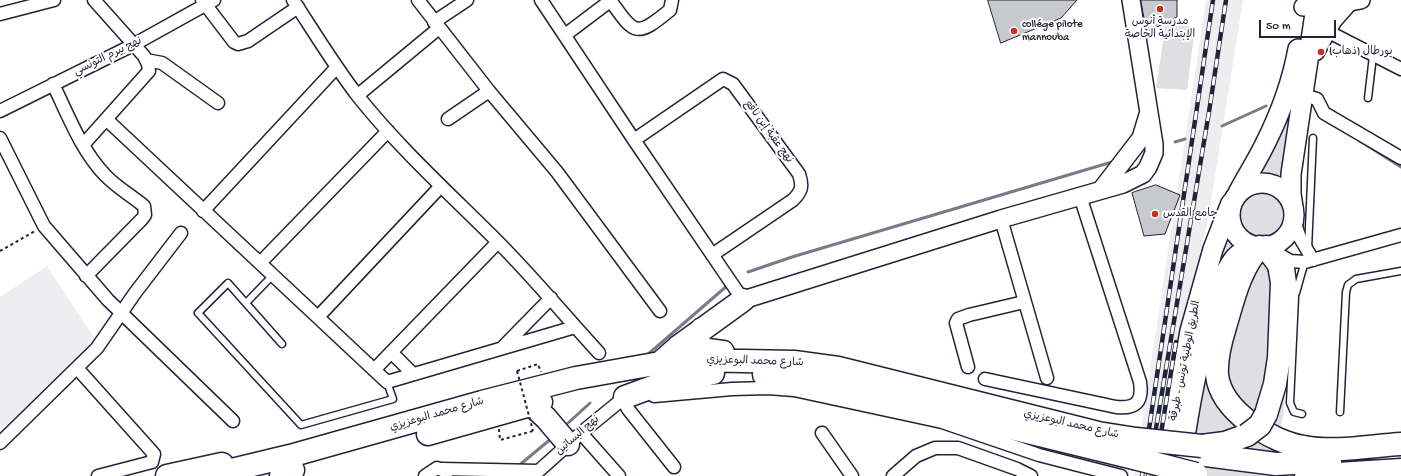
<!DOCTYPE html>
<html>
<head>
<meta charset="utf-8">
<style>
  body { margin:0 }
  #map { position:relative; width:1401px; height:476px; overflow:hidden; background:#fff; font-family:"Gochi Hand",sans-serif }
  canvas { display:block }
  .scale { position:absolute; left:1259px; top:20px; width:77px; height:18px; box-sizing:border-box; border:2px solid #22223b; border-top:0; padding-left:5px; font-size:12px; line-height:14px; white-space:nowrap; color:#22223b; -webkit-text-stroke:3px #fff; paint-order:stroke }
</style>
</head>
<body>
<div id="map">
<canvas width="1401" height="476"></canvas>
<div class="scale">50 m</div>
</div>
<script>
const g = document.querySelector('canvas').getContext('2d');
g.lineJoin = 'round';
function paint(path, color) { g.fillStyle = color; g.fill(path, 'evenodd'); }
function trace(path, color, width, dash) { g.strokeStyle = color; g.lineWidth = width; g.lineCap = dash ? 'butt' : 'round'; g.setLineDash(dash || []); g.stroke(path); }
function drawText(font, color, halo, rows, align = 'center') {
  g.font = font + ' "Gochi Hand","Playpen Sans Arabic",sans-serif'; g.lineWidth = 4; g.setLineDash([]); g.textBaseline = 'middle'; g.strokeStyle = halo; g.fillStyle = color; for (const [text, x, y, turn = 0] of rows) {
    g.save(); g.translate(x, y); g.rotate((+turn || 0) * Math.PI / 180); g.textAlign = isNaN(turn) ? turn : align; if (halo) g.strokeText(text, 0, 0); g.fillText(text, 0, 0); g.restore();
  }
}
const built = new Path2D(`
  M1206 0H1243L1208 220 1186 315 1158 476H1134Z
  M47 266 97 342 0 438V297Z`);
const green = new Path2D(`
  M1166 22 1195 27 1187 90 1156 88Z
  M1288 114 1294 117 1289 214 1279 259 1289 354 1283 417 1269 476H1158L1213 272 1240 201Z`);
const stream = new Path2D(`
  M1222 126 1266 106
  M1360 141 1401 167
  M1175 142 1185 139
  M748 272 792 257 1112 162
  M646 356 728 285
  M567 424 590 403
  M517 467 552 438`);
const building = new Path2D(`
  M988 0H1077L1061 18 1001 43Z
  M1141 0H1177V17L1147 32Z
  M1156 185 1180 195 1165 234 1144 236 1132 193Z`);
const path = new Path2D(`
  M0 251 35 231
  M517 371 538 364 541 372
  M499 429 500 440 533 431`);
const lane = new Path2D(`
  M1368 98 1373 56
  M1308 249 1313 138
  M1290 261 1295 297 1290 403 1294 412 1302 414
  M1296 293 1305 261
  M246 303 273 275
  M282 344 228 283 198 313 301 425 393 399 387 382
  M1340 412 1346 292 1348 285 1356 279 1401 271`);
const street = new Path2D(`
  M202 0 234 42 238 44 248 41 298 7
  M293 0C314 32 334 65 357 95 399 148 450 194 497 241 533 277 565 316 599 353
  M418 0 489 91 557 172 660 311
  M541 0 634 140 743 300
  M610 0C635 35 636 38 670 10L672 0
  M0 14 54 0
  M434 22 467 0
  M1325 30 1401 69
  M565 35 610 1
  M146 60 162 63 218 103
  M53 84C68 115 81 150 105 175 116 187 132 196 144 206L145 215 142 219 86 276
  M358 95 439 28
  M1303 95 1317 99 1324 113 1401 158
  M0 111 133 45 214 0
  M106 119 387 382 575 327
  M448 119 489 91
  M0 138 44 226 108 300 233 421
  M634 140 723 79 733 84 799 174C803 186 802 191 793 200L712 255
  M83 145 149 71 148 64 144 56 94 0
  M203 211 337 67
  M1001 219 1047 378
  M1294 221 1300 238 1313 260
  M1275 252 1290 261 1305 262 1401 235
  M260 263 388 131
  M318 317 441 186
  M503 347 551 298
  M391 352 413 374
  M968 367 956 323 958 319 969 315 1024 302
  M77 368 154 454 152 462 98 476
  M374 370 498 242
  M985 379 1116 407C1136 409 1143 402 1140 382L1080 196
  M654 396 732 389 768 388 794 390 942 422 1039 455 1121 476
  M624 401 628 409 674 467
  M581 433 619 476
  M822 433 852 476
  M0 443 97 348 135 293 181 233
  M441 469 538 471
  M425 476 437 468 447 472
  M533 476 581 433 625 397
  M893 476 916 456 935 448H958L1017 469 1031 476`);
const secondary = new Path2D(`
  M1303 7 1327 6 1361 0
  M1101 190 1141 138 1148 115
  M743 300 1001 219 1123 184 1143 174 1148 167 1154 153V144L1131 0`);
const primary = new Path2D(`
  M1315 51 1332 20 1348 2
  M1230 215a32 32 0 1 1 64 0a32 32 0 1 1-64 0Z
  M1238 193C1247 176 1258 159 1266 142 1281 112 1292 82 1298 49
  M1293 207 1291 194V174L1317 0
  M1164 476 1190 331 1213 249 1231 203
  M1179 476C1187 421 1196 365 1212 311 1217 294 1222 275 1233 260 1238 253 1245 250 1252 246`);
const highway = new Path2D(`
  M1260 247C1240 268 1233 300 1225 327 1220 343 1216 359 1217 375 1221 411 1271 442 1304 447 1335 453 1369 446 1401 444
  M1266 247 1279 265 1282 282 1279 358 1275 384 1266 414
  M702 329 696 341 700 349 723 352
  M660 363 678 347 743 300
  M764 375 793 377 868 393 1134 458
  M625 397 655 386 713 373
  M532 405 546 418 568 444
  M428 434 541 402
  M1202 446 1225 443 1247 435
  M1198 454 1276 464 1330 461
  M167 476 222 464
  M207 476 290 456 482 402 576 378 660 363 692 360 794 362 838 368 1098 433 1136 439
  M281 476 293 470
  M1306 476 1401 470`);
const rail = new Path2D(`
  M1142 476 1213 0
  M1148 476 1209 112 1226 0
  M1154 476 1176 342`);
const pathBridge = new Path2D(`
  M517 371 533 431`);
const highwayBridge = new Path2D(`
  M1247 435 1260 425 1266 414
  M1136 439 1202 446
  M1134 458 1196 474`);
const markers = [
  [1160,9,4,"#c8321e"],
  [1014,31,4,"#c8321e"],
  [1321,52,4,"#c8321e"],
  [1155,214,4,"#c8321e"]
];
const poiNames = [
  ["مدرسة أنوس",1160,22,"center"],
  ["الإبتدائية الخاصة",1160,35,"center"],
  ["collége pilote",1022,25],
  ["mannouba",1022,38],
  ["بورطال (ذهاب)",1329,52],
  ["جامع القدس",1163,214]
];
const streetNames = [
  ["نهج بيرم التونسي",108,57,-26],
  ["نهج عقبة إبن نافع",768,132,54],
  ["الطريق الوطنية تونس - طبرقة",1186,361,-79],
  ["شارع محمد البوعزيزي",755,362,2],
  ["شارع محمد البوعزيزي",437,415,-16],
  ["شارع محمد البوعزيزي",1071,425,13],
  ["نهج البساتين",578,436,-41]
];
paint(built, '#eeeef1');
paint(green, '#dfdfe2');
trace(stream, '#7a7a88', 3);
paint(building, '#c8c8cf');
trace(building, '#22223b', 1);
trace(lane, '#22223b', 9);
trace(street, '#22223b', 15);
trace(secondary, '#22223b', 20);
trace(primary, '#22223b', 22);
trace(highway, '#22223b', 25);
trace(path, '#22223b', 2, [3, 3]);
trace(lane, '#fff', 6);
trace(street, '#fff', 12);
trace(secondary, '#fff', 17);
trace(primary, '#fff', 19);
trace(highway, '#fff', 22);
trace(rail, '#22223b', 4.5);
trace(rail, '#fff', 3, [9]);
trace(highwayBridge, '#22223b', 25, []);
trace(pathBridge, '#22223b', 2, [3, 3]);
trace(highwayBridge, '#fff', 22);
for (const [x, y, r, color] of markers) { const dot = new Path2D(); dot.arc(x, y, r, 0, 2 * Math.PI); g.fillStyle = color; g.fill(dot); trace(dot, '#fff', 1.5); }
drawText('11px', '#22223b', '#fff', poiNames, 'left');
drawText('11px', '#22223b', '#fff', streetNames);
</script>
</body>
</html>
